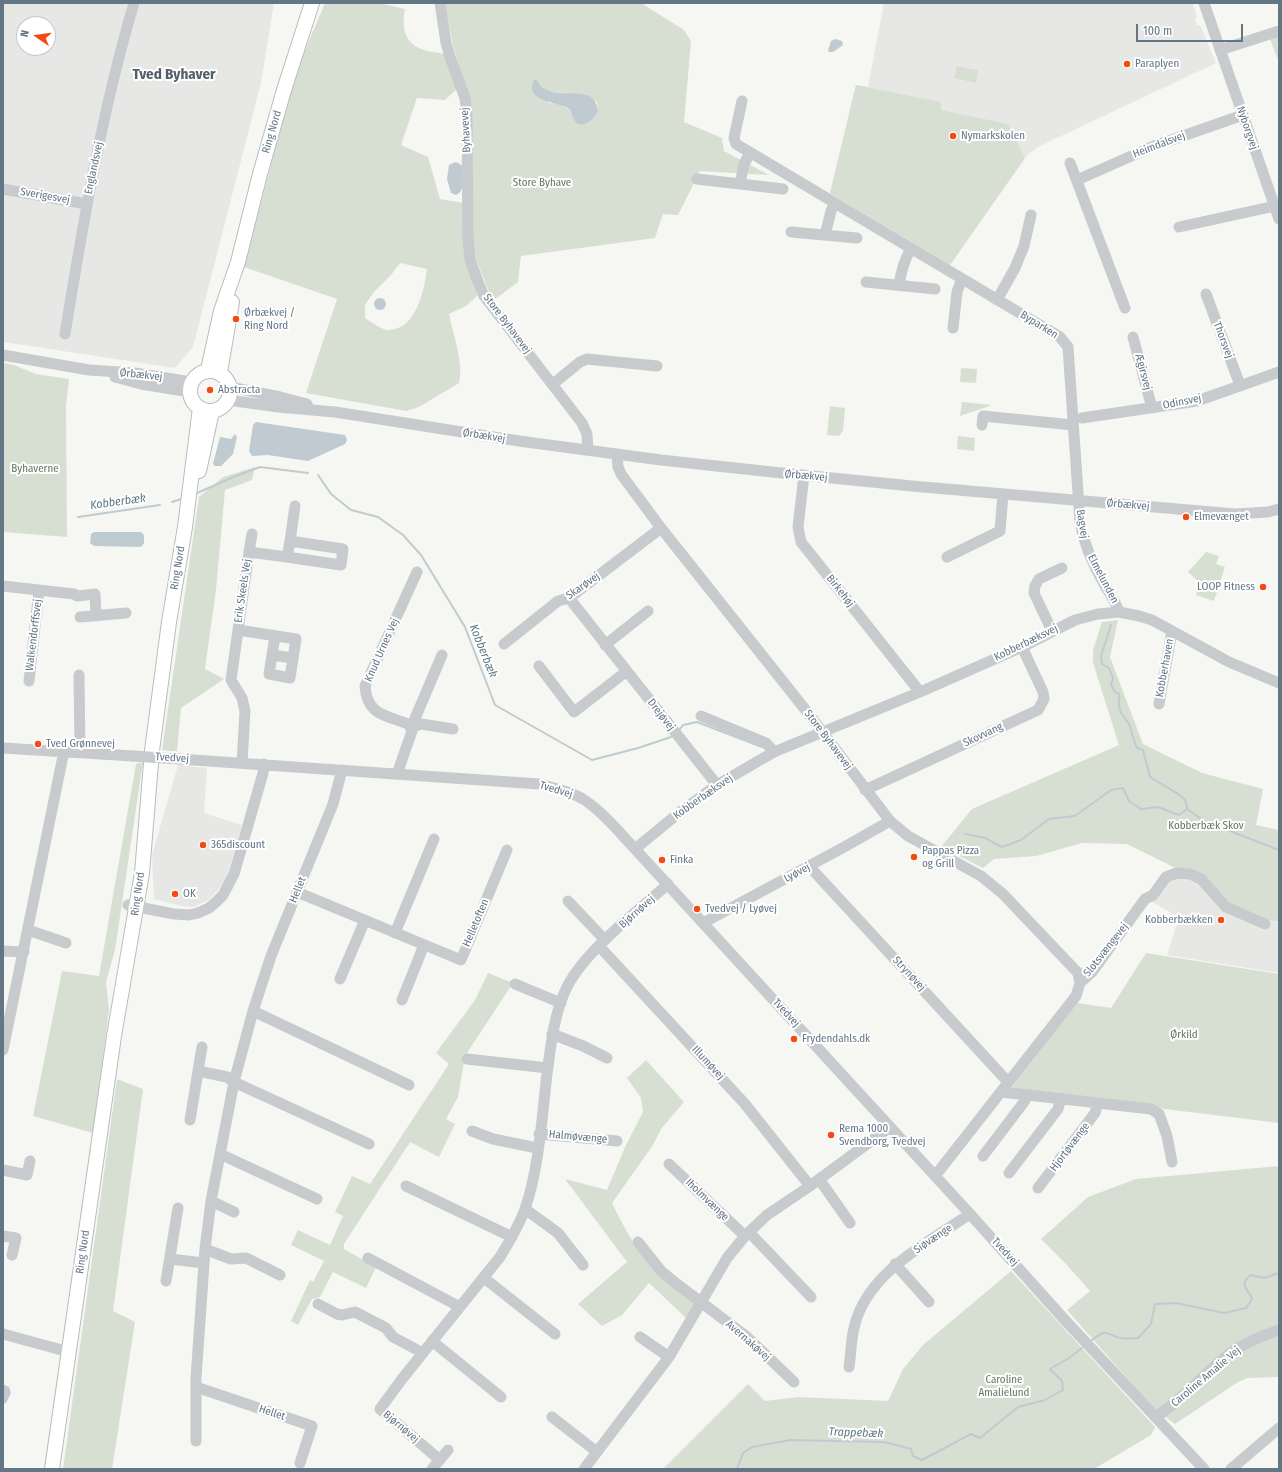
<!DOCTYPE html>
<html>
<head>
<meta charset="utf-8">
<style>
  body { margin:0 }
  #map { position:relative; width:1282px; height:1472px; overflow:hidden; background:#f6f7f2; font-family:"Fira Sans Condensed",sans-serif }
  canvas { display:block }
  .frame { position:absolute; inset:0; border:4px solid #627686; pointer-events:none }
  .north { position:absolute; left:16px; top:16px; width:40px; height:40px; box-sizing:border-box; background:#fff; border:1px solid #c0c8cf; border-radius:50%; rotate:283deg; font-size:11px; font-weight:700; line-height:16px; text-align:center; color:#627686 }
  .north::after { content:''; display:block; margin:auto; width:14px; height:18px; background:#f34a16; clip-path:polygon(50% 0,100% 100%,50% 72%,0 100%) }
  .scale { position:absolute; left:1136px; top:24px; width:107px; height:18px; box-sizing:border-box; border:2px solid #627686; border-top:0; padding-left:5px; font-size:12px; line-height:14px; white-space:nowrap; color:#627686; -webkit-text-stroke:3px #fff; paint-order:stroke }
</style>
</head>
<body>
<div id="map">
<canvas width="1282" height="1472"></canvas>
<div class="frame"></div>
<div class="north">N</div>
<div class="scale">100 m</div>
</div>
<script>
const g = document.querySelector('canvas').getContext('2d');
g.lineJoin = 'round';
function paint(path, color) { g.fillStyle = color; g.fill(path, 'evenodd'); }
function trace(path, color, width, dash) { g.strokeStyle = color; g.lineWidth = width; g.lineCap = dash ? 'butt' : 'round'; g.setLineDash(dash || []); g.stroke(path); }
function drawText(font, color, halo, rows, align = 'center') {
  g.font = font + ' "Fira Sans Condensed",sans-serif'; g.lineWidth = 4; g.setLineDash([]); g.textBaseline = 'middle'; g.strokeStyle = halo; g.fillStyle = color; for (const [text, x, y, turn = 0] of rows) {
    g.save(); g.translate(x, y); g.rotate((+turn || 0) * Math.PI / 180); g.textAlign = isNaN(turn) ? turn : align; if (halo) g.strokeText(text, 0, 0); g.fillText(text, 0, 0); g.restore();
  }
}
const built = new Path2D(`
  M3 3H274L261 83 193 347 175 368 3 342ZM24 24H48V48H24Z
  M884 3H1193L1197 18 1195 19 1197 25H1200L1216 63 1040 146 1031 152 1025 158 950 265 830 193 856 85 868 87Z
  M178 765 207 768 204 813 242 825 226 880 211 898 195 907 181 906 154 899 152 855Z
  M1173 867 1199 878 1225 913 1279 922V973L1167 955 1179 917 1152 902Z`);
const green = new Path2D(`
  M325 3H379L405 9C402 24 403 40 419 48 426 52 437 52 444 54L458 88 445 100 417 98 401 145 428 157 440 199 463 203 478 295 466 306 449 314C453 334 464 363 459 383L419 407 406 411 306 393 337 299 244 267 295 74ZM400 263 427 269C424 291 416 331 387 330 381 329 371 322 365 318V305L374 292 391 275Z
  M445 3H641L684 30 691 41 684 122 722 138 724 151 769 175 700 171 678 215 663 214 655 238 521 256 518 282 494 300 489 292 471 247 472 110 453 46ZM536 80 544 89 550 92 584 94 597 102 598 111H571L559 104 549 103Z
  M1279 33V61L1276 55 1269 36Z
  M957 66 978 70 976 83 954 78Z
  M856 85 941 102V110L1008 124 1025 158 950 265 830 193Z
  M3 363 14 365 36 374 69 379 66 406 67 537 3 532Z
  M961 368 977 369 976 383 960 382Z
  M962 402 992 405 960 416Z
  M830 406 845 408 843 431 839 436 827 435Z
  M958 436 975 438 974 451 957 449Z
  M255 467 252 480 225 490 216 590 205 669 224 679 181 708 177 752 162 750 199 497 223 477Z
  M1206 552 1219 556 1216 564 1225 567 1214 601 1196 595 1199 582 1188 572Z
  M1118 620 1110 657 1143 744 1202 773 1263 789 1256 825 1279 830V922L1225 913 1198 879 1127 844 1082 843 1036 856 994 859 983 868 941 847 972 809 1119 745 1093 663V650L1102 622Z
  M143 762 115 950 106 982 109 1010 93 1133 33 1116 62 971 99 976 136 764Z
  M1146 953 1279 974V1123L1010 1090 1077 1003 1111 1008Z
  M488 973 513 983 465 1056 458 1097 446 1119 455 1124 439 1157 410 1142 344 1244V1249L376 1267 366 1288 333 1272 320 1297 312 1299 298 1325 291 1321 310 1280 313 1282 324 1261 291 1245 298 1230 330 1245 343 1216 335 1212 352 1176 370 1184 449 1064 436 1053 475 1000Z
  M646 1060 684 1102 661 1129 653 1145 612 1203C625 1230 639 1255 660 1276 670 1286 683 1294 695 1303L686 1318 649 1283 622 1315 602 1326 578 1304 627 1262 565 1179 607 1190 625 1147 643 1112 641 1098 627 1078Z
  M117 1079 143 1089 113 1311 135 1322 112 1469H63Z
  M1279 1166V1326L1260 1332 1171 1403 1156 1411 1067 1310 1090 1291 1066 1264 1041 1239 1088 1197 1136 1179Z
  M1011 1271 1155 1427 1151 1435 1094 1469H663L748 1384 765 1401 798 1397 888 1401 903 1369 923 1345Z
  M1279 1333V1377L1247 1378 1238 1382 1175 1424 1163 1415 1229 1357Z`);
const water = new Path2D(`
  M835 39 842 41 843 45 833 52H829L828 50 831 41Z
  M536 79C539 83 541 87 545 89 562 100 595 82 598 111 595 117 587 126 579 124 572 122 573 112 569 109 558 101 523 102 534 80Z
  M456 162 463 166C462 176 466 191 456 195L451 193 447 179 449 165 453 163Z
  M374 304a6 6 0 1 1 12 0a6 6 0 1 1-12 0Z
  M256 422 345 435 347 440 345 444 308 461 268 455 252 456 249 451 253 425Z
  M235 434 237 437 233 454 221 466H215L213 464 220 437 231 439Z
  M94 532H141L144 535V543L141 547 94 546 90 543 91 534Z
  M3 1384 9 1387 11 1393 6 1403 3 1404Z`);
const stream = new Path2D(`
  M318 475 331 494 351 510 378 517 403 535 421 555 465 627 495 705 592 760 638 748 671 737
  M197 493 236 476 260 467 308 473
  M172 502 184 498
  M78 517 160 505
  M1111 625 1101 656 1102 664 1109 668 1113 678 1111 684 1115 692 1119 694C1120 699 1118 705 1120 710 1122 716 1127 720 1130 726 1132 734 1134 741 1137 748L1143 750 1150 777C1156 781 1183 796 1185 800 1186 802 1187 807 1187 809
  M680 729 683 725 697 722 762 747
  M1187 809 1204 821 1279 850
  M965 834 985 838 1002 847 1021 840 1049 819 1075 816 1111 790 1123 788 1129 801 1141 809 1158 807 1179 815 1187 809
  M1092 1340C1110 1326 1106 1336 1121 1338 1127 1339 1133 1338 1138 1338L1151 1324 1155 1304 1176 1303 1224 1313 1246 1308 1252 1299C1250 1291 1237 1284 1251 1275L1264 1278 1279 1273
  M737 1469 743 1453 752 1447 790 1440 884 1442 911 1449 913 1456 922 1460 971 1434 980 1438 1018 1407 1045 1400 1063 1390 1062 1381 1050 1369 1069 1358 1082 1348`);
const minor = new Path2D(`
  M440 3 446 43 450 57 465 98 467 117 468 239 470 260 477 279 484 296 582 423 587 434 588 450
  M1204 3 1279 219
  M1220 50 1279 31
  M742 101 734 138 736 144 1060 337 1068 347 1080 522C1084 544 1093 565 1104 584 1110 594 1116 602 1119 612
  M1070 163 1125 308
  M697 179 783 189
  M1077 180 1154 146 1243 115
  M740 184 744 164 750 153
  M3 189 87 204
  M1179 227 1275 206
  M791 232 857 238
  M825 235 831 211 835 203
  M866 282 935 289
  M899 285C901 271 904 261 911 248
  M1206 294 1240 385
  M997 300 1015 268 1024 246 1031 215
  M953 328 957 292 962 279
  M65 334C83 223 102 111 134 3
  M1133 337 1152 408
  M3 355 89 370 135 373 191 382
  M115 377 141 384 190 392
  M553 384 580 362 587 359 657 366
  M230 387 280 397 307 404
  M228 400 278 407 335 412 519 441 661 460 772 472 912 486 1235 514 1268 512 1279 509
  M1082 418 1197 401 1279 372
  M982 425 983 416 1073 425
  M617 455 618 467 621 474 661 528 808 713 890 821 908 836 981 876 1003 894 1078 973 1080 983
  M804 475 798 527 801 542 920 692
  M290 541 295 506
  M249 552 252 534
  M947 557 1000 531 1003 494
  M417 572 365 686C367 715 385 715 408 724L411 728 421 724 453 729
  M3 586 74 594 77 596 95 594 96 616
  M569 598 717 785
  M80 617 126 613
  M238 630 296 639 290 678 269 674 275 636
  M1052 631 1034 593 1035 586 1039 579 1062 568
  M504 644 558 601 569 598 661 528
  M605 645 648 611
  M272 655 293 658
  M539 666 574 712 627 671
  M79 675 80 752
  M29 681 39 590
  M1159 704 1172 631
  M701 716 766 743 774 752
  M3 748 133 756
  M179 759 539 784C554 788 570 791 583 799 603 812 619 832 635 849L970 1214 1063 1318 1204 1469
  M242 763 245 711 242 698 231 680 249 552 287 557 290 541 343 549 341 565 287 557
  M397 774 412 731 411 728 442 655
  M865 790 1038 710 1044 699 1043 692 1022 647
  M635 849 680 812 717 785 774 752 920 692 1022 647 1075 620 1098 614 1119 612 1139 616 1152 620 1229 662 1279 683
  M809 866 1008 1082
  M297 892 461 960 507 850
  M568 901 605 940
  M128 905 174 914 189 915 198 913 209 908 216 902 223 895 234 874 263 773 264 764
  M703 923 846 846 890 821
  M28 930 66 943
  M395 933 434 839
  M599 946 745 1104 810 1186
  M3 951 24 952
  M340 979 365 920
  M515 984 561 1003
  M402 1000 424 945
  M253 1011 409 1085
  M552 1034 583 1046 607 1058
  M3 1050 64 751
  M467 1059 548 1068
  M198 1071 227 1077 234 1082 369 1144
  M1001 1092 1151 1109 1159 1114 1167 1136 1172 1162
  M190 1120 202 1047
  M472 1131 493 1139 537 1148
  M539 1134 617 1141
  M220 1154 317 1199
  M983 1156 1024 1102 1027 1095
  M669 1164 745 1236
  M3 1170 27 1175 30 1161
  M1009 1173 1058 1109 1061 1098
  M935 1176 1076 996 1080 983 1092 972 1145 899 1153 895 1166 877 1177 873 1190 874 1201 879 1226 907 1265 924
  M819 1179 850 1223
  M406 1186 512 1237
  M1038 1188 1095 1113 1098 1103
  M211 1201 234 1212
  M525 1209 558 1233 583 1265
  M749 1232 811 1297
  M3 1236 16 1238 12 1255
  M638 1242 661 1271 677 1284 747 1337 794 1382
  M205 1249 231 1259 246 1258 280 1275
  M368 1258 460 1307
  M170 1259 204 1263
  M895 1264 929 1302
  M484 1278 555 1334
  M166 1281 178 1208
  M318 1304 337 1314 342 1315 355 1312 386 1328 393 1337 423 1353
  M3 1334 69 1352
  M640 1337 669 1357
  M432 1341 501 1397
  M849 1367C851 1354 851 1340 854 1328 866 1273 927 1243 970 1214
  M196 1387 312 1426 300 1463
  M552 1417 597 1452
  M1156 1417C1183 1399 1203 1374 1229 1354 1244 1343 1261 1336 1279 1330
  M196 1441V1378L205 1249 211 1201 234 1082 253 1011 271 956 333 804 342 770
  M440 1460 380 1409 402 1379 500 1257C509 1242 519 1226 525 1209 539 1169 542 1116 547 1074 551 1044 554 1012 568 985 587 949 637 912 668 884
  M432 1469 448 1450
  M584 1469 669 1357 727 1258 745 1236 767 1215 810 1186 890 1127
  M1231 1469 1279 1428`);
const major = new Path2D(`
  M208 370 221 311 238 262 260 174 284 90 312 3
  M190 391a20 20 0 1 1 40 0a20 20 0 1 1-40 0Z
  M220 372 232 302
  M199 471 212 411
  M151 758 169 622 185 527 200 408
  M52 1469 114 1036 142 873 152 751`);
const minorBridge = new Path2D(`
  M133 756 179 759`);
const markers = [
  [1127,64,4,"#f34a16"],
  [953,136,4,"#f34a16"],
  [236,319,4,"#f34a16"],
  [210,390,4,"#f34a16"],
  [1186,517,4,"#f34a16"],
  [1263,587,4,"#f34a16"],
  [38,744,4,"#f34a16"],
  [203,845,4,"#f34a16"],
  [914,857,4,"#f34a16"],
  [662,860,4,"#f34a16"],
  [175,894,4,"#f34a16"],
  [697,909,4,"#f34a16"],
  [1221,920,4,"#f34a16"],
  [794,1039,4,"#f34a16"],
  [831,1135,4,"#f34a16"]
];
const poiNames = [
  ["Paraplyen",1135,64],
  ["Nymarkskolen",961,136],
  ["Ørbækvej /",244,313],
  ["Ring Nord",244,326],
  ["Abstracta",218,390],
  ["Elmevænget",1194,517],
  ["LOOP Fitness",1255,587,"right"],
  ["Tved Grønnevej",46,744],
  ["365discount",211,845],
  ["Pappas Pizza",922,851],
  ["og Grill",922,864],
  ["Finka",670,860],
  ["OK",183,894],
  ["Tvedvej / Lyøvej",705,909],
  ["Kobberbækken",1213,920,"right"],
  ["Frydendahls.dk",802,1039],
  ["Rema 1000",839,1129],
  ["Svendborg, Tvedvej",839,1142]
];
const streetNames = [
  ["Nyborgvej",1247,128,71],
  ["Byhavevej",466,130,-93],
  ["Ring Nord",272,132,-74],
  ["Heimdalsvej",1159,145,-21],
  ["Englandsvej",94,168,-78],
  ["Sverigesvej",45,196,10],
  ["Store Byhavevej",507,324,53],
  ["Byparken",1039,325,32],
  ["Thorsvej",1223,340,69],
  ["Ægirsvej",1143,372,75],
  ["Ørbækvej",141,375,6],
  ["Odinsvej",1182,402,-11],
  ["Ørbækvej",484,436,9],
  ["Ørbækvej",806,476,5],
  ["Ørbækvej",1128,505,5],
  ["Bagvej",1082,524,81],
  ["Ring Nord",178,568,-81],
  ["Elmelunden",1103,579,62],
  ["Skarøvej",583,586,-35],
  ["Erik Skeels Vej",243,591,-82],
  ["Birkehøj",840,591,52],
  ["Walkendorffsvej",34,635,-83],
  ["Kobberbæksvej",1026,643,-26],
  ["Knud Urnes Vej",382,650,-66],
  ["Kobberhaven",1165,668,-80],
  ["Drejøvej",661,715,52],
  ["Skovvang",983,735,-25],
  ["Store Byhavevej",828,740,53],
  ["Tvedvej",172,758,4],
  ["Tvedvej",556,790,17],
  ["Kobberbæksvej",703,797,-35],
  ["Lyøvej",797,873,-28],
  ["Hellet",298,890,-68],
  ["Ring Nord",138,894,-82],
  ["Bjørnøvej",637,912,-42],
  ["Helletoften",476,923,-67],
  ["Slotsvængevej",1106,950,-52],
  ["Strynøvej",909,974,47],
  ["Tvedvej",786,1013,47],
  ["Illumøvej",708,1063,47],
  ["Halmøvænge",578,1137,5],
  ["Hjortøvænge",1070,1147,-53],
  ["Iholmvænge",707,1200,44],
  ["Siøvænge",933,1239,-34],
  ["Ring Nord",83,1252,-82],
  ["Tvedvej",1005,1252,48],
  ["Avernakøvej",748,1341,41],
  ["Caroline Amalie Vej",1206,1377,-40],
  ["Hellet",272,1413,19],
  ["Bjørnøvej",401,1427,40]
];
const parkNames = [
  ["Store Byhave",542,183],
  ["Byhaverne",35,469],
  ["Kobberbæk Skov",1206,826],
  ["Ørkild",1184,1035],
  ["Caroline",1004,1380],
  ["Amalielund",1004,1393]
];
const waterNames = [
  ["Kobberbæk",118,502,-8],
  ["Kobberbæk",483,651,68],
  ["Trappebæk",856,1433,2]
];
const districtNames = [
  ["Tved Byhaver",174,75]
];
paint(built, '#e7e8e6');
paint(green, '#d7dfd3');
paint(water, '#bfcbd0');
trace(stream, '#bfcbd0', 2);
trace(major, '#b8bcc0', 16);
trace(minor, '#c8cbce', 11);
trace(major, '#fff', 14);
trace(minorBridge, '#c8cbce', 11);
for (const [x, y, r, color] of markers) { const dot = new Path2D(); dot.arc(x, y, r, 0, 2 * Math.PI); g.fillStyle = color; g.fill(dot); trace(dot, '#fff', 1.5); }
drawText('11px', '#627686', '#fff', poiNames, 'left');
drawText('11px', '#627686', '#fff', streetNames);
drawText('11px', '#63785e', '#fff', parkNames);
drawText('italic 12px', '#5e7983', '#fff', waterNames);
drawText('bold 15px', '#515f6b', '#fff', districtNames);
</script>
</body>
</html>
